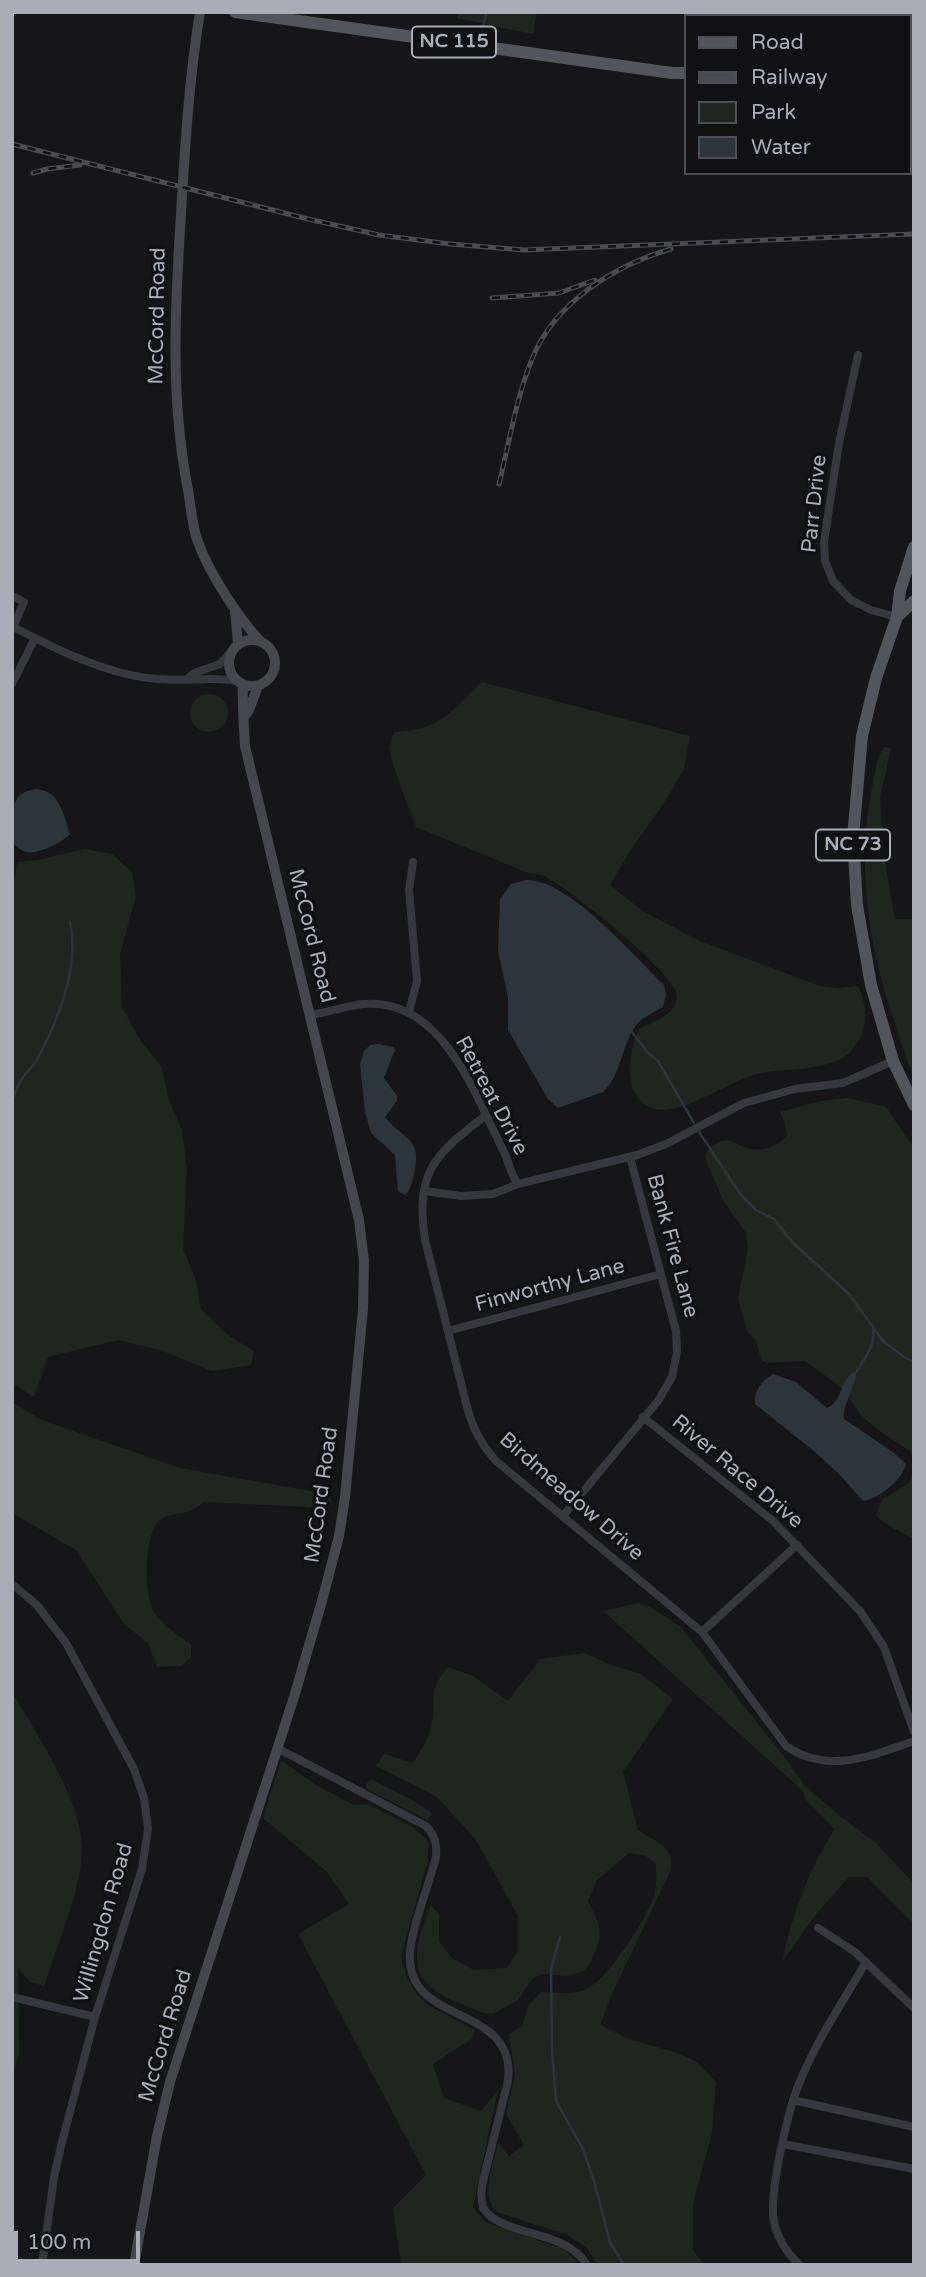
<!DOCTYPE html>
<html>
<head>
<meta charset="utf-8">
<style>
  body { margin:0 }
  #map { position:relative; width:926px; height:2277px; overflow:hidden; background:#161618; font-family:"Varela Round",sans-serif }
  canvas { display:block }
  .frame { position:absolute; inset:0; border:14px solid #a8adb8; pointer-events:none }
  .legend { position:absolute; left:684px; top:14px; width:228px; height:161px; box-sizing:border-box; background:#111113; border:2px solid #4d4f55; margin:0; padding:9px 12px; list-style:none; font-size:21px; color:#a8adb8 }
  .legend li { display:flex; align-items:center; gap:14px; height:35px }
  .legend b { width:35px; border:2px solid #4d4f55 }
  .scale { position:absolute; left:14px; top:2231px; width:126px; height:32px; box-sizing:border-box; border:4px solid #a8adb8; border-top:0; padding-left:9px; font-size:21px; line-height:24px; white-space:nowrap; color:#a8adb8; -webkit-text-stroke:5px #111113; paint-order:stroke }
</style>
</head>
<body>
<div id="map">
<canvas width="926" height="2277"></canvas>
<div class="frame"></div>
<ul class="legend">
<li><b style="height:9px;background:#53555c"></b>Road</li>
<li><b style="height:9px;background:#4a4c52"></b>Railway</li>
<li><b style="height:19px;background:#1e261f"></b>Park</li>
<li><b style="height:19px;background:#2c353c"></b>Water</li>
</ul>
<div class="scale">100 m</div>
</div>
<script>
const g = document.querySelector('canvas').getContext('2d');
g.lineJoin = 'round';
function paint(path, color) { g.fillStyle = color; g.fill(path, 'evenodd'); }
function trace(path, color, width, dash) { g.strokeStyle = color; g.lineWidth = width; g.lineCap = dash ? 'butt' : 'round'; g.setLineDash(dash || []); g.stroke(path); }
function drawText(font, color, halo, rows, align = 'center') {
  g.font = font + ' "Varela Round",sans-serif'; g.lineWidth = 7; g.setLineDash([]); g.textBaseline = 'middle'; g.strokeStyle = halo; g.fillStyle = color; for (const [text, x, y, turn = 0] of rows) {
    g.save(); g.translate(x, y); g.rotate((+turn || 0) * Math.PI / 180); g.textAlign = isNaN(turn) ? turn : align; if (halo) g.strokeText(text, 0, 0); g.fillText(text, 0, 0); g.restore();
  }
}
const green = new Path2D(`
  M458 12H537L533 34 457 18Z
  M482 682 690 736 684 769 664 803 630 851 610 885 644 912 700 941 820 986 838 988 858 986C868 1007 869 1031 852 1050 835 1070 790 1069 766 1072 727 1076 658 1141 634 1091 626 1073 631 1047 639 1029 652 1023 679 1013 677 995 674 972 567 887 544 876 539 874 533 873 528 873L416 827 395 771 389 748 394 732C441 730 450 712 482 682Z
  M190 713a19 19 0 1 1 38 0a19 19 0 1 1-38 0Z
  M884 747 891 748 880 798 884 856 895 919H914V1076C907 1061 902 1046 897 1030 870 953 855 869 872 788 875 773 876 760 884 747Z
  M85 849 112 854 132 872 136 896 120 954 122 1007 140 1040 162 1067 168 1098 182 1130 187 1168 183 1249 195 1277 201 1309 229 1336 254 1351 251 1365 212 1371 160 1350 118 1340 48 1357 34 1397 12 1383V892L17 862 38 860Z
  M847 1098 886 1107 914 1148V1460L910 1451 882 1433 863 1417 838 1385 805 1361 768 1363 762 1361 755 1340 747 1331 738 1299 748 1248 746 1233 723 1200 706 1161V1152C712 1147 718 1140 726 1140 730 1140 737 1144 741 1146 759 1153 775 1150 787 1135L785 1124 780 1112 821 1101Z
  M12 1402 38 1418 59 1426 180 1468 322 1493 332 1500 329 1508 204 1502C199 1505 195 1509 190 1511 180 1515 167 1513 159 1521 143 1536 144 1595 154 1612 160 1623 181 1637 191 1645V1657L181 1666 157 1667 148 1643 124 1624 76 1550 12 1513Z
  M914 1472V1540C902 1531 884 1526 876 1515L883 1499 909 1483Z
  M638 1603 650 1607 680 1626 787 1760 804 1785 841 1817 875 1842 907 1876 914 1884V1924L867 1877H849L817 1913 782 1962C793 1913 808 1870 835 1829L806 1800 802 1790 603 1611Z
  M585 1653 611 1665 641 1674 673 1699 623 1772 638 1830C657 1843 674 1845 671 1870L611 1996 600 2025 628 2039 678 2053 697 2062 716 2082 712 2133 693 2204V2250L704 2265H598L586 2247 565 2234 497 2212C480 2195 493 2165 498 2143L509 2156 524 2145 506 2114 515 2075 509 2034 522 2026 528 2006 541 1992C554 1992 571 1995 584 1990 608 1981 649 1916 655 1891 657 1882 656 1872 656 1864L646 1856 629 1853 597 1880 588 1901C605 1933 603 1938 586 1970L569 1976 542 1974 532 1979 518 2000 493 2014 484 2013C454 2000 415 1993 417 1953 417 1937 426 1920 430 1905L439 1914V1941L453 1959 474 1970 507 1968 518 1951V1916L476 1840 437 1797 376 1766 384 1754 413 1763C421 1750 429 1739 432 1723 437 1694 426 1694 448 1667L473 1676 508 1701 540 1659Z
  M12 1692C36 1733 81 1799 82 1847 83 1885 56 1949 44 1986L30 1982 18 1968 19 2054 12 2078Z
  M281 1760 316 1785 354 1805 368 1804 414 1828 428 1841V1860L401 1956 404 1967 408 1980 418 1996 430 2006 475 2030 473 2038 433 2064 444 2098 481 2111 498 2090 473 2207 485 2222 564 2249 580 2265H401L393 2208 426 2175 298 1934 349 1904 326 1871 263 1818Z
  M371 1779 416 1802 432 1814 427 1820 367 1789 366 1784Z`);
const water = new Path2D(`
  M37 789C61 792 63 815 70 834 63 842 38 855 27 852 21 851 17 847 12 842 12 820 7 791 37 789Z
  M527 880C569 880 633 955 664 985L666 994 663 1007C655 1012 645 1016 639 1022 621 1041 623 1074 603 1092L558 1108 548 1099 508 1030V997L498 951 500 899 511 884Z
  M379 1044 393 1047 395 1050 384 1078 397 1096V1101L385 1117C403 1140 423 1137 414 1174 412 1182 411 1189 405 1195L398 1191 395 1155 371 1133 365 1112 360 1064 364 1051 370 1045Z
  M857 1371C855 1386 842 1407 844 1419L894 1453 906 1464C903 1480 878 1499 863 1501L840 1475 815 1452 755 1404C754 1390 761 1382 773 1374L796 1382 827 1408C844 1401 839 1376 857 1371Z`);
const stream = new Path2D(`
  M480 37 487 12
  M632 1032 648 1053 658 1061 694 1123
  M12 1100C15 1094 18 1086 21 1080 26 1072 34 1066 38 1058 58 1021 80 965 70 922
  M699 1132 741 1195 756 1210 774 1219 792 1242 849 1294 883 1341 904 1357 914 1362
  M857 1371C865 1358 876 1345 873 1329
  M560 1937 551 1969 552 2049 556 2101 583 2149 594 2181 610 2242 624 2265`);
const street = new Path2D(`
  M910 72 914 40
  M858 355 839 443 824 542 825 561 833 581 851 600 871 610 897 617
  M12 596 24 602 13 627 35 638
  M188 678 194 673 220 664 232 651
  M12 684 35 638C70 656 117 676 157 679 184 682 210 676 237 681
  M409 1012 417 981 409 890 413 862
  M311 1015C328 1012 346 1006 363 1004 442 997 474 1093 503 1150 509 1161 510 1174 518 1184
  M485 1116C434 1155 415 1172 425 1240L467 1407C473 1429 481 1444 496 1461L702 1632 786 1746C828 1775 871 1756 914 1741
  M425 1191 461 1196 493 1194 518 1184 637 1155 666 1144 744 1103 795 1089 843 1083 893 1061
  M448 1331 661 1274
  M643 1417 773 1521 860 1611 884 1647 914 1732
  M563 1516 658 1401 672 1377 677 1352 676 1331 630 1157
  M12 1584 37 1605 66 1643 134 1769 144 1798 148 1829 142 1869 95 2017 61 2146 54 2177 42 2265
  M702 1632 797 1545
  M277 1748 426 1826C435 1836 437 1843 436 1857 430 1883 407 1938 410 1962 415 2026 517 2005 508 2081L483 2181 481 2194 483 2208C503 2238 565 2228 587 2265
  M818 1928 855 1952 914 2008
  M12 1997 95 2017
  M793 2100 914 2127
  M783 2144 914 2169
  M800 2265C786 2253 774 2233 773 2214 772 2182 788 2108 801 2079 818 2038 844 2000 866 1962`);
const secondary = new Path2D(`
  M200 12C189 79 185 146 181 214 175 307 170 398 188 490 191 507 192 526 198 542 209 573 238 617 260 641
  M235 611 238 643
  M229 663a23 23 0 1 1 46 0a23 23 0 1 1-46 0Z
  M244 717 249 710 258 686
  M134 2265 157 2136 170 2082 294 1697 322 1601 339 1536 345 1497 363 1309 364 1261 359 1220 245 746C244 725 242 705 243 684`);
const primary = new Path2D(`
  M235 12 672 73H686
  M910 99 914 100
  M910 120H914
  M914 547 900 591 897 617 876 678 862 736 853 837 857 905 871 985 893 1061 914 1105
  M897 617 914 601`);
const rail = new Path2D(`
  M12 144 308 219 379 235 450 244 524 250 914 234
  M33 173 47 169 80 165
  M492 298 559 293 595 280
  M499 484C509 443 516 399 532 359 554 303 615 265 671 249`);
const shields = [
  [454,42,84],
  [853,845,74]
];
const shieldNames = [
  ["NC 115",454,42],
  ["NC 73",853,845]
];
const streetNames = [
  ["McCord Road",158,316,-89],
  ["Parr Drive",815,504,-84],
  ["McCord Road",311,936,76],
  ["Retreat Drive",491,1096,62],
  ["Bank Fire Lane",672,1246,75],
  ["Finworthy Lane",550,1286,-15],
  ["River Race Drive",737,1472,40],
  ["McCord Road",322,1495,-82],
  ["Birdmeadow Drive",571,1497,41],
  ["Willingdon Road",104,1923,-74],
  ["McCord Road",166,2036,-73]
];
paint(green, '#1e261f');
paint(water, '#2c353c');
trace(stream, '#2c353c', 2.5);
trace(street, '#37383d', 8);
trace(secondary, '#45474d', 10);
trace(primary, '#53555c', 12);
trace(rail, '#4a4c52', 5);
trace(rail, '#111113', 2.5, [8]);
for (const [x, y, w] of shields) { const box = new Path2D(); box.roundRect(x - w / 2, y - 15.5, w, 31, 5); g.fillStyle = '#111113'; g.fill(box); trace(box, '#a8adb8', 2); }
drawText('bold 19px', '#a8adb8', null, shieldNames);
drawText('21px', '#a8adb8', '#111113', streetNames);
</script>
</body>
</html>
